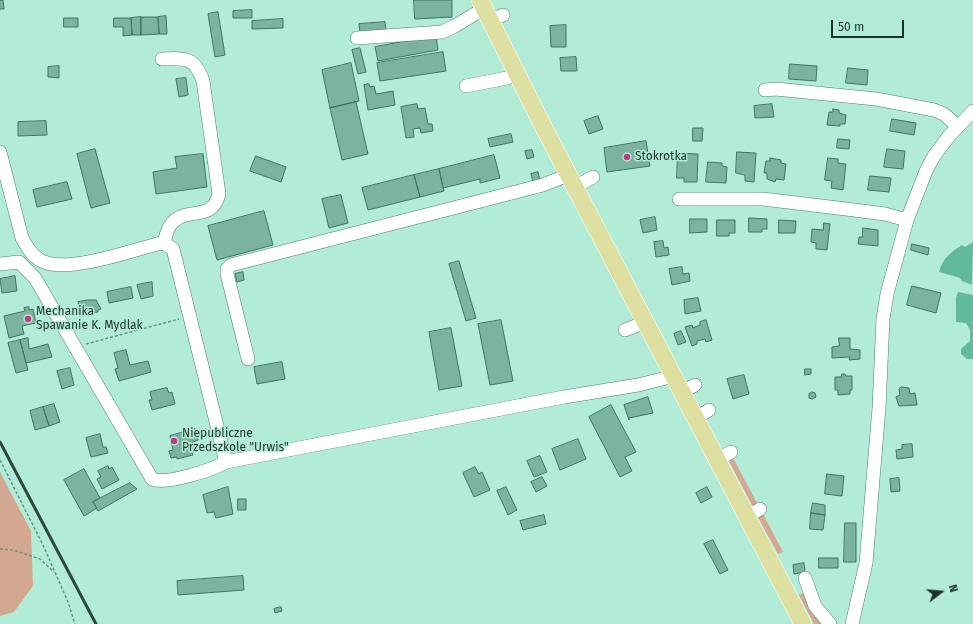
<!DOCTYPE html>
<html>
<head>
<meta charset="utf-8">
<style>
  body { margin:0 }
  #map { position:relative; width:973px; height:624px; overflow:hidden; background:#b2ecd7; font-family:"Fira Sans",sans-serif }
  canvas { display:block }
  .north { position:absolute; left:921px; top:572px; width:40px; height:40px; -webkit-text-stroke:3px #b2ecd7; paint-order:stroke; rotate:74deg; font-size:11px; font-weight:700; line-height:16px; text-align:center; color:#1b322a }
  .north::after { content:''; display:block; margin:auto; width:14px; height:18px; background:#1b322a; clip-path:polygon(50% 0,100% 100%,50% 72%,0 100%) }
  .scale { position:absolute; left:831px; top:20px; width:73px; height:18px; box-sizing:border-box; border:2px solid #1b322a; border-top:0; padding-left:5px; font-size:12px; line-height:14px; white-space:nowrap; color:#1b322a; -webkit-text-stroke:3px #b2ecd7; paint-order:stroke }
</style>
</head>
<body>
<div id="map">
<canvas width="973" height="624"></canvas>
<div class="north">N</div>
<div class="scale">50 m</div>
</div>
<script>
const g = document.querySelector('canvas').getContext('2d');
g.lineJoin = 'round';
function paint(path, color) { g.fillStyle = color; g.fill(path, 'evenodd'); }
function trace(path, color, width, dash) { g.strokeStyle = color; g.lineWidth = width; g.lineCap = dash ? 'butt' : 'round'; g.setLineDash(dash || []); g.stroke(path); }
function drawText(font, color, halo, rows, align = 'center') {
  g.font = font + ' "Fira Sans",sans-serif'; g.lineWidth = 3; g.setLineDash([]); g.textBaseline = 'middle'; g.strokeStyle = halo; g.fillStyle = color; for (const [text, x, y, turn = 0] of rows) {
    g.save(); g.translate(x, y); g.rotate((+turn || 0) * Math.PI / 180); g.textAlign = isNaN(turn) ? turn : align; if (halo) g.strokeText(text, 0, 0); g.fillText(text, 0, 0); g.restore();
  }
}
const green = new Path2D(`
  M732 456 759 507 754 509 728 459Z
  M0 472 31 531 33 586 14 612 0 616Z
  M762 512 783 552 778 554 757 516Z
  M806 592 826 624H814L799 595Z`);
const water = new Path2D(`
  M973 242 972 285 962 281 960 278 939 272C942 259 951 252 962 245L965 247Z
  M958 292 973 295V359H967L961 354V349L970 341V330L966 323 956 322V298Z`);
const building = new Path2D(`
  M0 0H3L4 9H0Z
  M414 0H452V17L415 19Z
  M252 10V18H233V11Z
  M218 12 225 55 215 57 208 14Z
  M166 16 167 34H159L158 17Z
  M141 17V35H132L131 18Z
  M141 17H158L159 34 141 35Z
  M64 18H78V27H64Z
  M114 18H131L132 35 123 36V27H114Z
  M283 19V28L252 29V21Z
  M385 22 386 30 360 33 359 24Z
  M566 25V47H551L550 26Z
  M436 36 438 50 378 61 375 47Z
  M360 48 366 72 358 74 352 50Z
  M443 52 446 71 380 81 377 63Z
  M576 57 577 71H561L560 58Z
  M351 63 359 101 330 108 322 70Z
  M790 64 817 66 816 81 789 79Z
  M59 66V78L48 77V67Z
  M848 68 868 70 867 85 846 83Z
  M186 78 188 95 179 97 176 79Z
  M369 84 370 87 374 86 376 94 393 91 395 105 368 110 364 85Z
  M356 102 368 154 342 160 330 108Z
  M417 104 418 109 425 108 428 124H432L433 131 421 133 420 128 413 129 414 137 406 138 401 107Z
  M772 104 774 117 755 118 754 106Z
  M833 109 839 110V113L846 115 845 124H840V126L827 125 829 112H833Z
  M598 116 603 129 589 134 584 121Z
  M892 119 916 123 914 135 890 131Z
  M46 121 47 135 18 136V122Z
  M693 128H703L702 141H693Z
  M511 134 513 142 490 147 488 139Z
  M838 139 850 140 849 149 837 148Z
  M646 141 650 166 607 172 604 148Z
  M95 149 110 203 91 208 77 154Z
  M887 149 905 151 903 169 884 167Z
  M532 150 534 157 527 159 525 151Z
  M737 152 756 153 754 182 745 181V175L736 173Z
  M678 153 698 154 697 182H684V178H677Z
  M203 154 207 187 156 194 153 172 177 168 175 157Z
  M494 155 500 178 480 183V179L443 188 439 169Z
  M256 156 286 167 281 182 250 171Z
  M770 158 781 160V163L786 164 784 180 776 179 775 182 767 179V173H764L766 161H770Z
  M828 158 838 159V163L846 164 843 190 831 188 832 181 825 180Z
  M708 162 722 163V166L727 167 726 183 706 182Z
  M439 169 444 191 420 197 414 175Z
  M538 172 540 181 533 183 531 174Z
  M414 175 420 197 368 210 362 188Z
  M870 176 891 178 889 192 868 190Z
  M67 182 72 199 37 207 33 190Z
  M341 195 348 223 329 228 322 199Z
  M264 211 273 245 217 260 208 226Z
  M655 217 657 230 643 233 640 220Z
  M749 218 767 219V229H762V232H749Z
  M690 219H707V232L690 233Z
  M717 220H735V233H729V236H717Z
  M779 220 796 221 795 233H779Z
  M824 223 830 224 827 250 816 249V243L811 242 812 229 823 230Z
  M863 228 878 230V246L858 244 859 237H862Z
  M663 241 664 248 668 247 669 255 656 257 654 242Z
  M912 244 929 248 928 255 911 250Z
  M459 261 476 318 466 321 449 264Z
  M682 267 683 274 689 273 690 281 672 285 669 269Z
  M243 272 244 280 237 282 235 274Z
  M15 276 17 291 2 293 0 279Z
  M152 282 153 296 141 299 137 285Z
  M912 286 941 293 936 313 907 305Z
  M131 287 133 298 109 303 107 292Z
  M698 298 701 311 685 314 684 300Z
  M88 300H96L101 309 98 310V312L81 314 78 302Z
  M29 307V310L33 309 36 323 22 326 24 334 9 338 4 316 25 311 24 308Z
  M501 320 513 381 490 385 478 324Z
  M706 320 712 340 706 342 705 339 697 341V344L692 346 685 327 692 325 693 328 700 325V322Z
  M451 328 462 386 439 390 429 332Z
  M681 331 686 342 678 345 674 334Z
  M28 338 29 349 48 344 52 357 26 363 20 340Z
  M839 338H850V349L860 350V359L849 360 850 357 832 358V347L839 346Z
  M20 340 28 370 16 373 8 343Z
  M126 350 130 365 148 361 151 372 119 381 115 369 118 368 114 353Z
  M282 362 285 379 257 384 254 367Z
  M70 368 74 385 62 389 57 371Z
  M805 369H811V374L805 375Z
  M842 374H845L846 376H852V390H850V394L838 395V390H835V377H841Z
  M744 375 749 394 733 399 727 379Z
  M901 387 909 388 910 394 915 393 917 405 899 406 896 397 900 395 899 390Z
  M167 388 169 393 172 392 175 404 152 410 149 400H152L150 392Z
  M812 392 815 393 816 397 812 399 809 398V394Z
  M648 397 653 413 629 418V420L624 405Z
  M54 404 60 422 49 426 43 407Z
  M611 405 636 452 625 457 632 471 620 477 589 417Z
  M43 407 49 426 35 430 30 411Z
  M195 429 198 440 193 442 195 448 191 449 193 455 177 459V457L171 458 169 451 173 450 170 436Z
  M100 434 103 447H106L108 453 91 457 86 438Z
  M578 439 586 459 560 470 552 449Z
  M912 444 913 457 897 459 896 450 902 449V445Z
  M540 456 547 472 534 477 527 461Z
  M108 466 109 469 112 467 119 480 102 489 97 479 101 477 98 471Z
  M475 467 479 474 482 472 490 490 474 497 463 473Z
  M84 469 100 498 93 502 97 508 84 516 64 480Z
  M827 474 844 476 842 496 825 494Z
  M542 477 547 486 536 492 531 482Z
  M899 478 900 491 891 492 890 479Z
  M130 483 137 489 98 511 93 502Z
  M228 487 233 514 216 518 214 512 207 513 203 495Z
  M506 487 517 510 508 515 497 491Z
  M707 487 712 497 701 503 696 493Z
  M238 499H246V510H238Z
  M813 503 825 505V515L811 513Z
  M811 513 825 515 823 530 810 529Z
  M544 515 546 524 523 530 520 521Z
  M845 523H856V562H844Z
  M713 540 728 570 720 574 704 544Z
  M819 558H838V568H819Z
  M804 563 805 572 794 574 793 565Z
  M243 576 244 590 178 595 177 581Z
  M281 607 282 611 275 613 274 609Z`);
const path = new Path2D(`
  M86 344 179 319
  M0 460 43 545 68 602 75 624
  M0 549 13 550 40 559 54 572`);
const minor = new Path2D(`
  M489 21 503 15
  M357 38 442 32 455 26 483 9
  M162 59C185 58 195 57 203 81L219 194C212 223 186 206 172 223 167 228 166 236 164 243
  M466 86 507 78 517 74
  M765 90 776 89 876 99 934 110 944 114 957 126
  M0 152 22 238C28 249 34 259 47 263 73 271 131 251 157 244L164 243 173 249 226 462 564 397 638 385 674 376
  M575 187 593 177
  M679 199H763L846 209 885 214 907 220
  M0 264 19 262 35 278 152 479C166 485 212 470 226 462
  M625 330 646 322
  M248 359 227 274V269L231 265 543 185 568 175
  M682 392 695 385
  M696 418 709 410
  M717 460 731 452
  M747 517 760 509
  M805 578 815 606 830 624
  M852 624 866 563 879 408 883 319 887 294 907 220 926 171 934 156 949 136 973 111`);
const major = new Path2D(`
  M480 0 545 130 803 624`);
const rail = new Path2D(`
  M0 442 96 624`);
const markers = [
  [627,157,4,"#be3b83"],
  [28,319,4,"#be3b83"],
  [174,441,4,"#be3b83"]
];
const poiNames = [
  ["Stokrotka",635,157],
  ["Mechanika",36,312],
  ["Spawanie K. Mydlak",36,326],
  ["Niepubliczne",182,434],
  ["Przedszkole \"Urwis\"",182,448]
];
paint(green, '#d3a890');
paint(water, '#62ba9d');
paint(building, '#7bb39f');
trace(building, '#3e7563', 1);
trace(minor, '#4a816e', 14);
trace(major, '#fff', 18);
trace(path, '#699283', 1.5, [3, 2]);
trace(minor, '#fff', 13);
trace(major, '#dee0a2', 17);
trace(rail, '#2d493f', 3);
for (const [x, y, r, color] of markers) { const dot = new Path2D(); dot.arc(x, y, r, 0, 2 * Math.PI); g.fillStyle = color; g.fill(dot); trace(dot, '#b2ecd7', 1.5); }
drawText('12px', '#1b322a', '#b2ecd7', poiNames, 'left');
</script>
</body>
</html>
